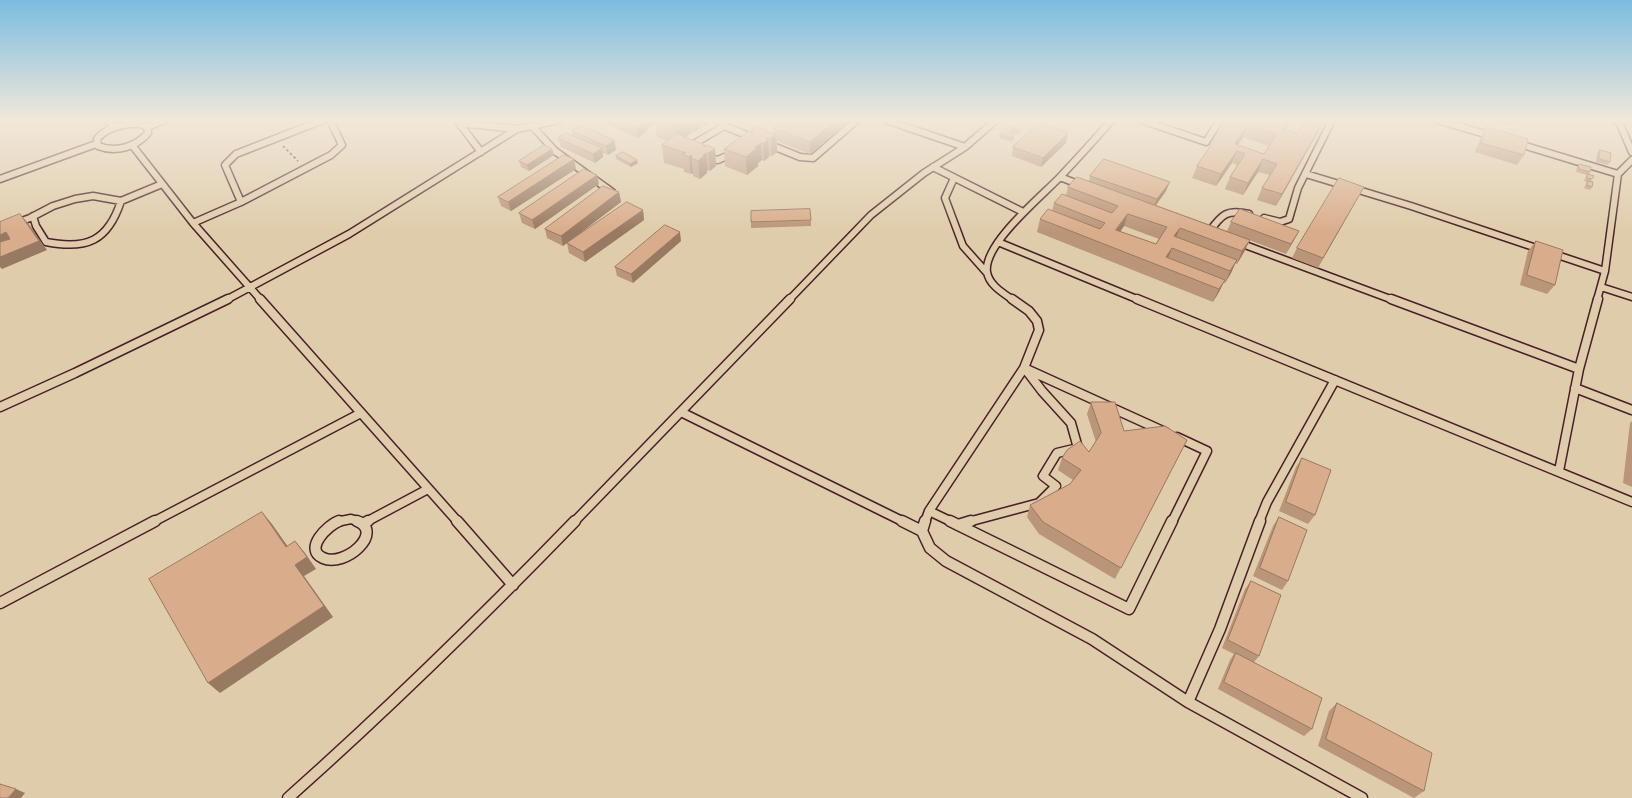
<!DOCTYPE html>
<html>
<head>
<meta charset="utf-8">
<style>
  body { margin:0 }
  canvas { display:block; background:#dfccaa }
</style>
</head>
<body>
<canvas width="1632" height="798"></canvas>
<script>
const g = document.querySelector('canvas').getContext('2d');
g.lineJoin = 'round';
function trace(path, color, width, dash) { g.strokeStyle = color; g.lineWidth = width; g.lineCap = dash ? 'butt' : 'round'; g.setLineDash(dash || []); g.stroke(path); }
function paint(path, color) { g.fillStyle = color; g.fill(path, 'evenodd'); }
const path = new Path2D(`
  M283 146 298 161`);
const laneFar2 = new Path2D(`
  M108 120 114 127
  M457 120 459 123 517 129 559 120
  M720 120 724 126 754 138
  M886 120 965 147
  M1141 120 1206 142 1220 120
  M1437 120 1492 136
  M1615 120 1620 124 1632 152
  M459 123 481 152
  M129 124H142L148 129V133C136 147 116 153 98 146L97 139C105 129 117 126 129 124Z
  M147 127 164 120
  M533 127 555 151 612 192
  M1516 143 1618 174
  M768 144 800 157 813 158 857 120
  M132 145 193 223 261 300
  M693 150 694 145 697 142 724 126
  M707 157 718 160 733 153
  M933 167 1023 212
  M1306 174 1411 206 1605 271
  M1060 177 1083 186
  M954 178 945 198 963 246 987 273
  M0 179 96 144
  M241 202 225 165 236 154 323 120
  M33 216 36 226 46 242C87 250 108 241 121 201
  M1264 218 1280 222 1289 219 1298 188 1332 120
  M193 223 241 202 331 155 342 145 330 120
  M0 229 30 218 53 206 75 199 93 196 121 201 162 184
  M1209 232C1222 214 1227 209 1249 214
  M998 242 1139 300
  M1237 242 1393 300
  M1601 287 1632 297
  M226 300 349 234 517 129
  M789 300 871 215 924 173 965 147 996 120
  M1013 300C1003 293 989 285 987 272 983 244 1042 196 1060 177 1078 158 1095 139 1112 120
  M1597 300 1605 271 1618 174 1632 160`);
const laneFar1 = new Path2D(`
  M260 299 458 522
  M1137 299 1632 502
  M1391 299 1579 369
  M1024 368 1165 432
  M1575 388 1632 410
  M0 407 75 373 228 299
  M681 412 904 522
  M1559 471 1579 369 1598 299
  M929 511 952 522
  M153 522 361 413
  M336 522 351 519 360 522
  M366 522 428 489
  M574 522 790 299
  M925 522 929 511 1024 368 1039 330 1037 321 1029 311 1012 299
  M968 522 1039 503 1056 486 1043 476 1057 453 1078 448 1071 423 1042 391 1026 370
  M1172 522 1207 451 1177 437
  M1259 522 1267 502 1335 380`);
const lane = new Path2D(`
  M339 521C328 525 303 549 323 558 345 568 385 532 357 521
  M457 521 513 585
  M902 521 922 531
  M925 521 922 531 930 548 946 561 1092 639 1188 702 1362 798
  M950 521 1129 609 1172 521
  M363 524 368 521
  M958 525 971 521
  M0 603 155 521
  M1188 702 1220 629 1260 521
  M288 798C387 710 482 617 575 521`);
const wall = new Path2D(`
  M604 120H654V124L646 130V132L638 138 604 123Z
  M655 120H708V124L703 127H700V128L695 132 693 131 686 137 705 147 715 149 716 166 710 171 708 170 707 171V173L700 179 693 176V173L691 174 684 172V169L664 163 662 145 667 141 657 137Z
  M850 120 810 154 777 141V152L772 156H769V157L764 161 762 160 758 163V166L747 175 725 166 724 149 751 132V130L764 131 774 134 773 128Z
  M1270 120H1292L1285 129 1297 133 1305 122 1301 120H1325L1276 206 1257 200 1262 188 1270 175 1258 172 1243 195 1225 189 1230 177 1237 165 1232 163 1216 186 1192 178 1197 166 1252 121 1267 125ZM1243 137 1269 146 1264 154 1238 145Z
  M1486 120H1522L1520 124 1503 125Z
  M1008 126 1021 130 1020 133 1018 135 1013 133H1012L1014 138 1012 142 999 138 1000 135Z
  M1487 127 1524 155 1517 165 1475 152 1481 137Z
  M572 131 614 140 616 150 608 155 603 153V157L595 163 561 147 558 138 573 135Z
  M1066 143 1041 167 1012 156 1013 147Z
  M1600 150 1610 162 1608 165 1596 162 1597 153Z
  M554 155 529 171 521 167 519 161Z
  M616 156 638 163 631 167 616 159Z
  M1579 164 1590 172 1589 174 1592 179 1590 182 1592 187 1590 190 1584 188 1587 182 1584 181 1587 175 1576 172 1577 167Z
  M576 169 511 211 501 206 498 197Z
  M1090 176 1166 191 1156 205 1227 231 1231 222 1294 240 1286 254 1249 240 1244 252 1237 264 1235 263 1231 273 1225 283H1223L1219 292 1213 302 1037 232 1040 219 1052 211 1054 203 1066 195 1068 187 1089 181ZM1124 226 1159 239 1156 244 1120 232Z
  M599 184 535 229 522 223 519 213Z
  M1364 187 1318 268 1292 258 1297 248Z
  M619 192 621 202 563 246 547 238 545 229Z
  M643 210 644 220 585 262 569 253 567 243Z
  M811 220V226L751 228V222Z
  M681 241 633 283 617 276 615 267Z
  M1536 241 1555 285 1547 294 1520 285 1528 251Z
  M1091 402 1124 431 1187 440 1115 579 1039 534 1027 517 1030 505 1070 484 1073 480 1058 470 1062 458 1089 452 1096 442 1087 414Z
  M1632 421V487L1623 483 1630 423Z
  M1302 458 1315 515 1308 524 1279 511 1296 467Z
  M1279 517 1288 581 1282 590 1253 576 1273 526Z
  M1251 581 1259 656 1254 662 1312 729 1304 736 1218 689 1230 660 1234 654 1222 648 1245 589Z
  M1337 703 1424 791 1414 798 1318 746 1329 711Z`);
const shadedWall = new Path2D(`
  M654 120V124L646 130 645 121Z
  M683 120H692L693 131 677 145 675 127Z
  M693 120H699L700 128 695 132Z
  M702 120H708V124L703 127Z
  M836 120H850L810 154V142Z
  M1249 120H1252L1249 125H1248L1243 137 1230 156 1235 144Z
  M1289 120H1292L1277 141 1283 129Z
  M1324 120H1325L1276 206 1282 194Z
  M645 123 646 132 638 138 637 128Z
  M764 129 765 142 768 140 769 157 764 161 763 130Z
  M1068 133 1066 143 1041 167 1043 158Z
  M776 135 777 152 772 156 771 138Z
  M614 140 616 150 608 155 606 146Z
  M761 143 762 160 758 163V166L747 175 746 157 755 147Z
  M705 145 708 170 707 171V173L700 179 698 161 703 146Z
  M602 148 603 157 595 163 593 154Z
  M552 149 554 155 529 171 527 165Z
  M715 149 716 166 710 171 708 153Z
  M1237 151 1232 163 1216 186 1221 174Z
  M691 155 693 173 691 174 689 157Z
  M574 159 576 169 511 211 508 202Z
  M1263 159 1258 172 1243 195 1248 183Z
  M637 160 638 163 631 167 630 164Z
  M597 175 599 184 535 229 532 220Z
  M1170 182 1166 191 1153 209 1157 199Z
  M619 192 621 202 563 246 561 236Z
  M643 210 644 220 585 262 583 252Z
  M20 214 28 223 47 250 2 269 0 267V257L39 241Z
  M1128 214 1124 226 1112 243 1116 230Z
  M1180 228 1175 240 1174 236Z
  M1299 231 1294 240 1286 254 1291 244Z
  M6 232 14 242 0 248V235Z
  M680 232 681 241 633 283 631 274Z
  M1250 240 1244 252 1237 264 1242 251Z
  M1172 248 1167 261 1166 257Z
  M1237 260 1231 273 1225 283 1230 271Z
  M1225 280 1219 292 1213 302 1219 289Z
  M262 512 272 524 296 558 286 547Z
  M295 541 305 553 316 569 304 576 333 617 220 693 208 683 295 565Z
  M16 789 25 793 21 798H8Z`);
const building = new Path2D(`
  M619 120H640L645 123 637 128Z
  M657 120H683L675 127Z
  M783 120H836L810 142 773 128Z
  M1229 120H1251L1267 125 1270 120H1289L1283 129 1297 133 1306 120H1324L1282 194 1262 188 1277 164 1263 159 1248 183 1230 177 1245 154 1237 151 1221 174 1197 166ZM1248 125 1277 134 1264 154 1235 144Z
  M1039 123 1068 133 1043 158 1013 147Z
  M579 125 614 140 606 146 572 131Z
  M757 126 764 129 763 130 776 135 771 138H766L768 140 763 144 761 143 755 147 757 148 746 157 724 149 749 131 752 133 754 131 751 130Z
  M1008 126 1021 130 1019 132 1013 129 1010 131 1014 135 1012 138 1000 135Z
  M1487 127 1528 139 1524 155 1481 143Z
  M566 133 602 148 593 154 558 138Z
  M677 134 705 145 703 146 705 147 707 145 715 149 708 153H706L703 155H705L698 161 691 158 692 156 691 155 689 157 682 154 686 153 662 145Z
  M544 145 552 149 527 165 519 161Z
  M1600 150 1611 153 1610 162 1599 159Z
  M623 152 637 160 630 164 616 156Z
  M564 155 574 159 508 202 498 197Z
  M1104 159 1170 182 1157 199 1090 176Z
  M1579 164 1591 167 1590 172 1579 169Z
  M584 169 597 175 532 220 519 213Z
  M1588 174 1594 176 1592 179 1587 178Z
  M1077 177 1250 240 1242 251 1180 228 1174 236 1237 260 1230 271 1172 248 1166 257 1225 280 1219 289 1040 219 1048 209 1100 229 1105 223 1054 203 1062 194 1112 213 1118 206 1068 187ZM1128 214 1167 227 1156 244 1116 230Z
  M1339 178 1364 187 1323 258 1297 248Z
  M1588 181 1593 182 1592 187 1587 185Z
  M603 186 619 192 561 236 545 229Z
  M627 202 643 210 583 252 567 243Z
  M810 209 811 220 751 222V211Z
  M1240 209 1299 231 1291 244 1231 222Z
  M20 214 39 241 0 257V242L10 239 6 232 0 235V222Z
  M665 225 680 232 631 274 615 267Z
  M1536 241 1563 250 1555 285 1527 275Z
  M1091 402H1115L1124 431 1165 426 1187 440 1121 568 1043 522 1030 505 1070 484 1081 470 1062 458 1067 450 1080 441 1089 452 1101 433Z
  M1302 458 1331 470 1315 515 1286 502Z
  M262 512 286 547 295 541 307 557 295 565 324 606 208 683 149 579Z
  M1279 517 1307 530 1288 581 1260 568Z
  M1251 581 1281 595 1259 656 1228 640Z
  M1236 653 1322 698 1312 729 1224 682Z
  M1337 703 1432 753 1424 791 1326 739Z
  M0 784 16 789 8 798H0Z`);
trace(laneFar2, '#4a1f2b', 9);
trace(laneFar1, '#4a1f2b', 11);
trace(lane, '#4a1f2b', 13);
trace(path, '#4a1f2b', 2, [2.5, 2.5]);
trace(laneFar2, '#dfccaa', 6);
trace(laneFar1, '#dfccaa', 8);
trace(lane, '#dfccaa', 10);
paint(wall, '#bb9578');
paint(shadedWall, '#987961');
paint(building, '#d9ad8b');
trace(building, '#987961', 1);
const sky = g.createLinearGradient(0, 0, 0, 232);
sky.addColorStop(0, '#7bbce0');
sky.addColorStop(0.52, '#f1e8d9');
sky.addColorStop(1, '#f1e8d900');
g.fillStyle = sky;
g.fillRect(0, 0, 1632, 232);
</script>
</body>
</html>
